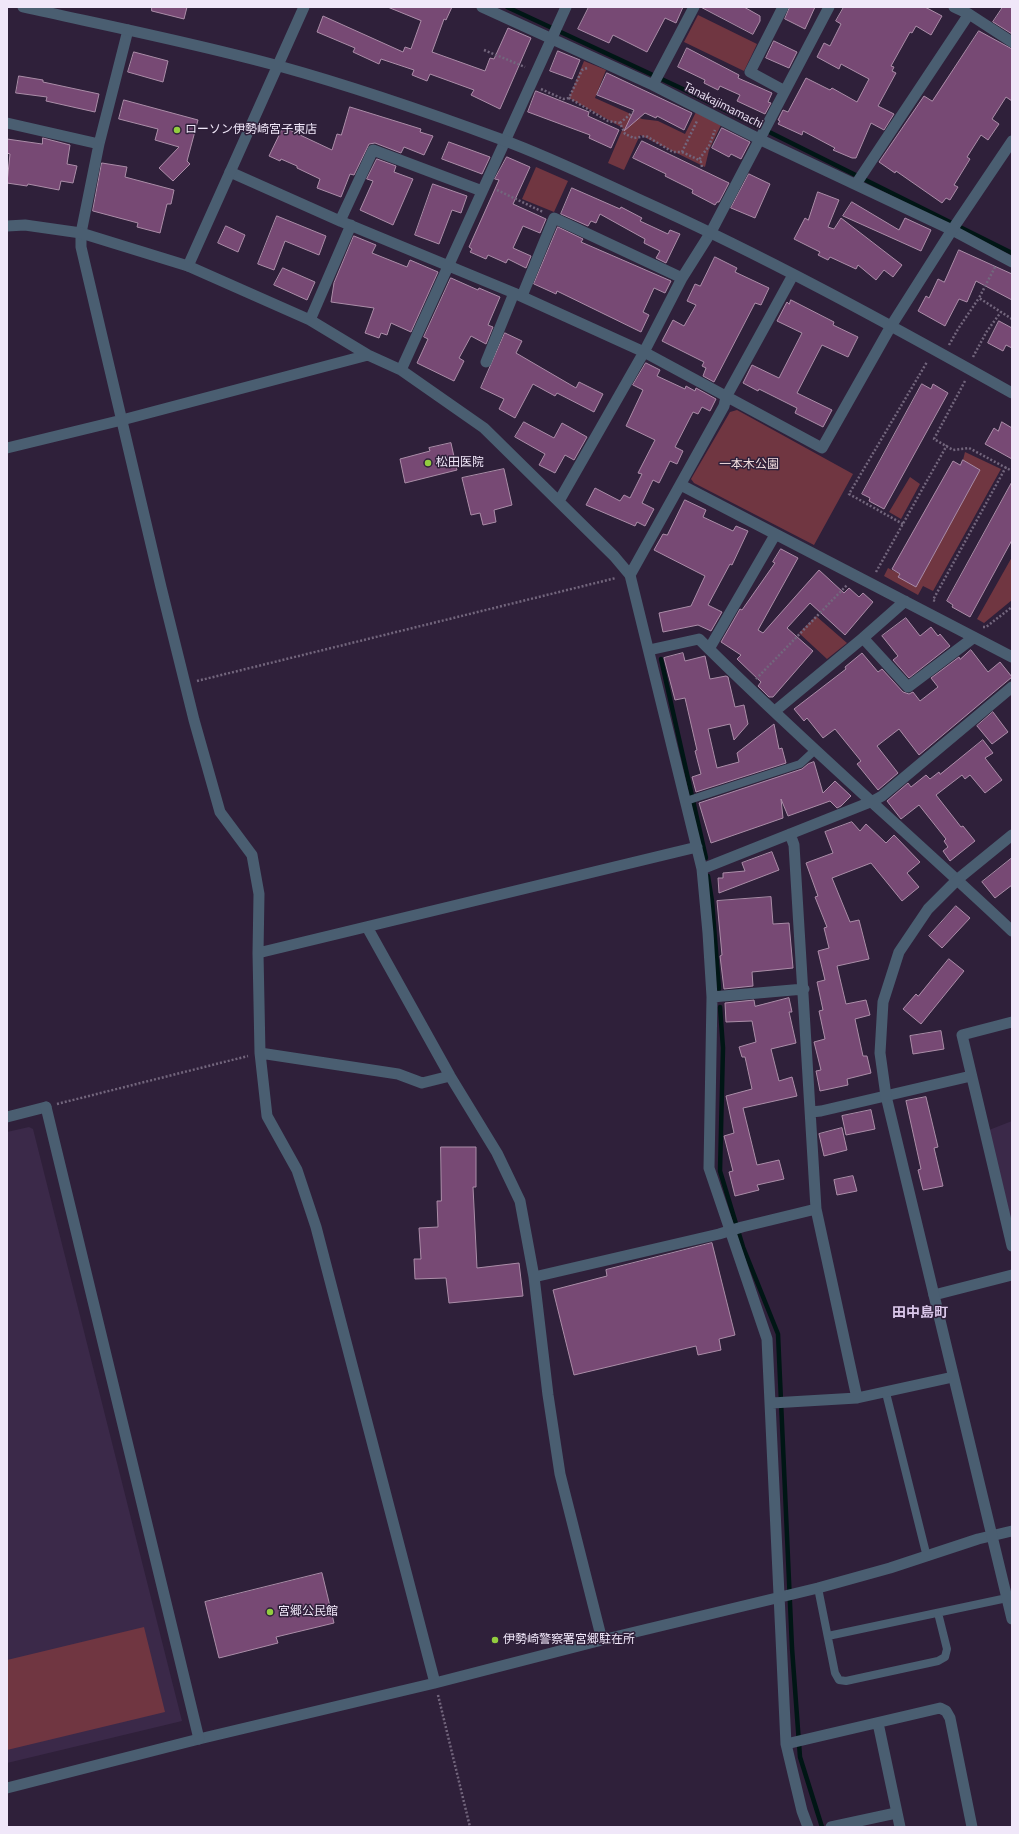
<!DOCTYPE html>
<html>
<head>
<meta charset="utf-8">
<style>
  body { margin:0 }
  #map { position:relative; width:1019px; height:1834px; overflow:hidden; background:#2f203a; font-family:"Titillium Web",sans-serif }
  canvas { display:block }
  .frame { position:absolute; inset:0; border:8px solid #f0e7f9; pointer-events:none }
</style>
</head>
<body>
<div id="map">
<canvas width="1019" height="1834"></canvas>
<div class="frame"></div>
</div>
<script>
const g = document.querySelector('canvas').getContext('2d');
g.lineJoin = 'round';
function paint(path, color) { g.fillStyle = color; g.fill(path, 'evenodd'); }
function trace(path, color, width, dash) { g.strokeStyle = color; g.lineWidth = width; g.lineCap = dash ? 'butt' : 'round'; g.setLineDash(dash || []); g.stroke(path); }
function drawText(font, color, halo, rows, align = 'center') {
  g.font = font + ' "Titillium Web","Noto Sans JP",sans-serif'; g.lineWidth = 3; g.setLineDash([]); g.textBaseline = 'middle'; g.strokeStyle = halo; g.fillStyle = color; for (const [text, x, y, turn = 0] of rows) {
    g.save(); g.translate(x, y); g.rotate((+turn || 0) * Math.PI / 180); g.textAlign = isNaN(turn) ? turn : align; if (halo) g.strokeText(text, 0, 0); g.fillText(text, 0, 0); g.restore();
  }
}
const built = new Path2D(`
  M1012 1121V1225L989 1130Z
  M29 1127 33 1129 182 1721 7 1763V1132Z`);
const green = new Path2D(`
  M698 15 757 44 744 71 684 42Z
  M584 61 606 70 595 98 642 119 658 121 685 134 696 112 721 125 709 150 705 167 640 135 624 170 608 163 623 128 569 98Z
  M536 167 568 181 554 212 522 199Z
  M737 410 853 474 814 545 694 483 691 479 730 412Z
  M965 452 1001 469 933 591 923 586 918 595 884 576 888 568 900 574 898 577 916 587 980 470 963 460Z
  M910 477 920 484 901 519 889 512Z
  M1012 557V600L984 623 977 619Z
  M816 616 847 643 827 659 799 633Z
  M144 1627 165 1712 7 1750V1660Z`);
const stream = new Path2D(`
  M507 7 685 90 1012 253
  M661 659 706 858
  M708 876 712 901 719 989
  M720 1007 723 1048 720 1171 743 1247 778 1334 792 1648 800 1757 822 1827`);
const building = new Path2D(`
  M152 7H187L184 19 152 11Z
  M388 7H452L446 20 444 19 432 52 485 71 490 58 494 59 508 28 531 38 500 109 471 95 474 90 430 74 427 81 412 75 414 70 381 59 379 64 353 52 355 48 317 32 323 16 403 52 405 47 411 49 421 21Z
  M589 7H683L676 23 665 18 647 52 613 35 609 43 578 29Z
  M701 7H744L760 16V21L753 34Z
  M790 7H815L805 29 785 19Z
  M844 7H925L942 16 931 35 916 26 912 33 910 32 891 66 894 67 892 71 896 73 878 106 894 114 884 130 871 123 856 158H852L833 150 835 148 803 131 802 135 778 124 780 121 778 120 783 110 788 112 806 78 830 90 832 88 857 102 869 79 841 64 839 69 817 57 824 43 830 46 841 24 836 21Z
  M1003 7H1012V34L993 22Z
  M979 31 1012 49V101L1006 97 992 119 999 124 988 140 981 135 967 157 970 159 954 185 958 187 950 200 946 198 942 203 896 171 895 173 879 162 924 96 932 101Z
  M774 41 797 52 789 68 766 58Z
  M687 48 739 75 738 78 772 93 768 102 771 103 765 114 737 101 740 95 720 86 718 90 704 83 705 80 678 67Z
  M558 51 580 60 572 79 550 71Z
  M134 52 168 61 163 82 128 72Z
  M607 73 692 113 684 130 657 116 656 118 645 113 624 131 634 110 597 95Z
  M19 76 43 80V82L99 94 95 112 46 101 47 97 16 93Z
  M536 91 589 112 588 116 619 130 611 148 589 138 590 135 528 112Z
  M124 100 198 120 187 161 190 164 173 181 159 168 179 147 155 140 158 129 119 119Z
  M350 107 421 129 420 132 433 136 424 155 404 147 401 153 375 143 369 144 354 175 350 174 341 197 317 188 320 179 297 168V166L281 159 280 161 269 156 283 127 332 150 337 134 341 135Z
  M722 128 750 142 741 159 731 154 729 157 712 148Z
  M43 138 70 145 67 164 77 166 73 183 61 181 59 190 28 184 27 186 7 183 10 154 7 153V139L42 144Z
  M642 141 729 183 719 202H717L715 205 692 193 693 190 665 176 666 174 633 158Z
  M449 142 490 157 482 174 442 159Z
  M507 157 530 167 513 204 546 219 540 233 523 226 513 248 531 256 526 268 508 259 506 263 488 255 486 259 470 252 472 249 469 247 499 180 495 179Z
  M377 159 396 166 394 172 413 179 393 225 360 210 373 181 367 179Z
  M102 163 127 167 125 177 174 190 171 204H167L160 233 137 227 138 223 93 211Z
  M749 174 770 184 755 218 731 208Z
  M433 184 467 196 461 213 452 210 439 244 415 235Z
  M572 188 620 209 621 207 642 218 640 221 668 234 670 230 680 234 666 263 656 258 660 251 644 243 645 239 600 214 596 223 591 221 588 226 561 214Z
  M818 192 839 200 828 227 834 229 841 218 902 265 893 277 884 270 876 280 858 265 856 269 830 257 828 260 818 255 820 252 794 239 805 218 808 220Z
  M852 202 899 230 905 218 931 230 921 251 843 216Z
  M277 216 326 236 319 255 285 241 274 270 258 264Z
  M226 226 245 235 238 252 218 243Z
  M558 227 583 239 581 242 671 281 665 293 654 288 643 312 649 315 641 332 557 291 556 294 534 284Z
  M354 236 376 245 372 253 407 267 410 260 438 272 411 332 391 323 387 335 381 333 379 338 365 333 374 308 331 302 334 283Z
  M959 250 1012 274V300L976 281 967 302 959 299 945 326 918 311 926 296 929 298 938 279 944 282Z
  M715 257 737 268 735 272 769 288 761 305 755 303 714 382 703 376 706 368 702 366 704 362 662 341 673 320 684 326 696 305 687 301 695 284 700 286Z
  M283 268 315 282 307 300 274 285Z
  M451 278 478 290 479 288 500 297 488 325 493 327 486 344 471 336 459 358 464 361 454 381 417 363 428 339 424 337Z
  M791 300 834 322 833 325 858 337 848 357 822 345 797 393 832 410 823 427 795 413 797 408 759 389 758 391 743 383 752 365 779 378 802 333 777 321 787 302 789 304Z
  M999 321 1012 328V348L1006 345 1003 351 988 343Z
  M505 333 522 341 516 353 576 388 579 382 603 394 594 412 557 393 555 396 533 384 515 418 499 409 504 399 481 388Z
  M646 363 660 370 657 376 685 389 686 386 695 391 696 388 716 399 710 411 702 407 698 414 693 412 675 447 683 451 677 464 670 461 659 483 653 480 642 503 654 509 645 526 637 522 635 526 586 505 595 488 620 501 624 495 630 498 642 474 638 473 655 440 626 426 643 390 633 385Z
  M922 384 931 389 933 384 948 393 884 509 869 501 870 498 862 494Z
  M524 422 554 438 562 423 587 437 574 460 565 455 555 473 539 465 545 454 515 437Z
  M1002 422 1012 428V459L985 444 994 428 998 431Z
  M451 443 457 470 405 483 400 459 430 451 429 448Z
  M963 460 980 470 916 587 898 577 900 574 892 569 953 461 960 465Z
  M504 469 512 505 494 510 496 522 483 525 480 513 471 515 462 478Z
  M1012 482V540L970 617 952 607 953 605 947 601Z
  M685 500 706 510 703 517 733 531 736 526 748 531 732 565 730 564 708 605 722 612 711 631 698 625 663 632 659 613 691 606 705 576 654 550 663 534 667 535Z
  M781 549 798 558 758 630 763 633 819 570 844 593 849 588 859 597 863 593 873 602 845 635 810 603 787 628 813 651 773 697H769L758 686 761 682 737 659 741 655 721 642 740 609 742 610 775 563 773 562Z
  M906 618 920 636 931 627 938 636 940 634 950 646 909 678 893 660 898 656 882 636Z
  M971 650 988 672 1000 662 1012 677 919 755 899 729 877 746 898 773 878 790 857 764 861 761 835 729 823 738 807 718 804 721 794 709 846 669 845 667 862 653 878 672 882 669 903 692 909 694 913 692 920 701 938 687 931 678 959 657 960 659Z
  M683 653 685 661 705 656 710 679 726 676 728 677 735 707 744 705 748 724 734 740 730 724 708 729 717 768 739 762 737 753 774 724 779 749 782 748 786 763 696 792 692 777 701 774 695 751 697 750 685 698 675 700 664 658Z
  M993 712 1008 732 992 744 977 726Z
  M983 740 993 753 985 758 1002 780 985 793 970 775 965 779 962 775 936 795 961 827 963 826 975 841 950 861 943 851 948 847 944 841 946 839 919 805 901 819 887 801 908 783 911 787 926 775 930 779 939 772 940 774Z
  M814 762 823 793 835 781 851 796 841 806 837 808 830 801 788 816 781 799 783 818 711 843 699 803 802 769 808 764Z
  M852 822 860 831 866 824 886 843 894 835 920 862 907 873 919 887 902 901 871 863 832 878 850 922 859 920 869 959 837 966 846 1004 866 1000 870 1015 855 1019 863 1056H867L871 1073 847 1079 848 1085 820 1091 816 1071 821 1070 814 1042 825 1039 819 1011 823 1010 817 982 825 980 818 951 829 948 824 928 827 927 815 897 818 896 806 863 833 853 825 832Z
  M772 852 779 870 719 893 718 878H723V873L745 871 742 863Z
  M1012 858V885L995 898 982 882Z
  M771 897 773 924 789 923 793 968 752 972 753 986 724 989 720 956 722 955 717 901Z
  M956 906 970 918 942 948 929 936Z
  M949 959 964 971 921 1024 903 1009 916 994 918 996Z
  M789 998 792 1012H789L796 1043 771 1049 779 1081 792 1077 797 1096 743 1108 757 1165 779 1160 784 1179 757 1185 759 1190 735 1196 729 1172 733 1171 724 1136 734 1133 726 1096 752 1089 745 1057H742L739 1047 756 1042 752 1021 726 1022 725 1003 754 1000 755 1006Z
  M941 1031 944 1049 913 1054 910 1036Z
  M926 1097 938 1147 934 1148 943 1186 923 1190 918 1170 921 1169 906 1101Z
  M871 1110 875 1129 846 1135 842 1116Z
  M842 1128 847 1150 824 1156 819 1134Z
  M441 1147H476V1187H473L477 1268 519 1263 523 1296 449 1303 446 1278 415 1279 414 1259H421L419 1228 438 1227 437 1201H441Z
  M853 1176 857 1191 837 1195 834 1180Z
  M712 1243 735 1335 719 1339 721 1350 698 1355 696 1346 574 1375 553 1290 607 1276 606 1270Z
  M322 1573 334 1623 276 1637 278 1643 219 1658 205 1602Z`);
const path = new Path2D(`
  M484 50 525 67
  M587 68 582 70 569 98 608 121 620 123 625 134 634 138 646 136 673 152H682L697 121
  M541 89 563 99 569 98
  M620 123 633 112
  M682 152 701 161
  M702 167 700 158 709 146 715 130
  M497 190 543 212
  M995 267 979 298 1012 319
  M949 345 958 329 979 298
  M973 357 987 331 1001 312
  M965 381 934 439 953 450 969 448 1012 471
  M903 524 849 494 927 362
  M876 572 947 445
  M935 601 933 600 1006 467
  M983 627H986L1012 607
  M756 679 847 585
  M197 681 616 578
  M57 1104 248 1056
  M438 1695 470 1827`);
const service = new Path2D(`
  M686 801 800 764 814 751
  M886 1393 927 1557
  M818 1588 835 1673 839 1680 846 1681 938 1661 945 1657 947 1649 938 1613
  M828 1636 1007 1598`);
const minor = new Path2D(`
  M482 7 653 85 761 140 952 230 1012 262
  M783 7 750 72 785 91
  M954 7 969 14 1012 42
  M128 30 99 144 81 233V247L161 587 194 720 220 812 252 855 259 894 258 953 260 1053 267 1116 297 1170 316 1227 435 1683
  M653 85 694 7
  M7 123 99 144
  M230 172 340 221 514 293 644 352 822 448 891 326
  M856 184 969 14
  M340 221 373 150 482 191
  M188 266 310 320 368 355 401 370 484 428 614 556 630 575 702 869 708 933 712 997 709 1168 767 1339 786 1744 802 1811 808 1827
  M522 296 554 218 682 278
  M310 320 351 225
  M486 362 514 293
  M401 370 566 7
  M7 448 122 420 368 355
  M681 485 1012 657
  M559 501 644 352 682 278 711 232 829 7
  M630 575 724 406 726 397 793 275
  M863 638 908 687 973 638
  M709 649 775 535
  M649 650 699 639C800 740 908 833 1012 931
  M775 711 863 638 905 601
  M790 834 794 845 816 1209 857 1398
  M702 869 873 801 882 796 1012 687
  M367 927 450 1076 497 1153 520 1201 534 1277 548 1395 560 1474 602 1640
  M258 953 697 847
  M712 997 804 989
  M1012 1022 962 1035 1012 1246
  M260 1053 398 1074 422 1083 450 1076
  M811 1112 821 1111 971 1076
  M7 1117 46 1107
  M534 1277 719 1234 742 1227 816 1209
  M934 1295 1012 1275
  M772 1403 857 1398 953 1377
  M878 1723 900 1827
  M786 1744 940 1708 946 1711 950 1718 972 1827
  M7 1788 199 1739 435 1683 602 1640 818 1588 890 1568 978 1539 1012 1531
  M831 1827 896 1813`);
const tertiary = new Path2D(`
  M23 7C109 26 195 43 279 66 355 87 430 113 503 140 549 157 592 178 636 198 765 256 889 324 1012 393
  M7 226 25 225 81 233 188 266 304 7
  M891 326 952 230 1012 141
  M1012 835 958 879 928 909 899 952 883 1002 880 1053 886 1096 1012 1619
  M46 1107 199 1739`);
const markers = [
  [177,130,4,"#92cd3f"],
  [428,463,4,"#92cd3f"],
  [270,1612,4,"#92cd3f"],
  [495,1640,4,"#92cd3f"]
];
const streetNames = [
  ["Tanakajimamachi",723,106,27]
];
const poiNames = [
  ["ローソン伊勢崎宮子東店",185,130],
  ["松田医院",436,463],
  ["宮郷公民館",278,1612],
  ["伊勢崎警察署宮郷駐在所",503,1640]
];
const parkNames = [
  ["一本木公園",749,465]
];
const quarterNames = [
  ["田中島町",920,1314]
];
paint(built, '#3b2949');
paint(green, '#703641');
trace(stream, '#001615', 4.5);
paint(building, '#774974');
trace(building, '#ab8da8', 1);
trace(path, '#73667d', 2.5, [2, 2]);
trace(service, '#4a5e71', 8);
trace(minor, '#4a5e71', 11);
trace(tertiary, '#4a5e71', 11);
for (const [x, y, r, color] of markers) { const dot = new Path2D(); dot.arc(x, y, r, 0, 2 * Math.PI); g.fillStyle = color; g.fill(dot); trace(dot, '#2f203a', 1.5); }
drawText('12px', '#f0e7f9', '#2f203a', streetNames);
drawText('12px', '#f0e7f9', '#2f203a', poiNames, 'left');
drawText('12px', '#f1dcde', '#2f203a', parkNames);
drawText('bold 14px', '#dbc8eb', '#2f203a', quarterNames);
</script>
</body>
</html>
